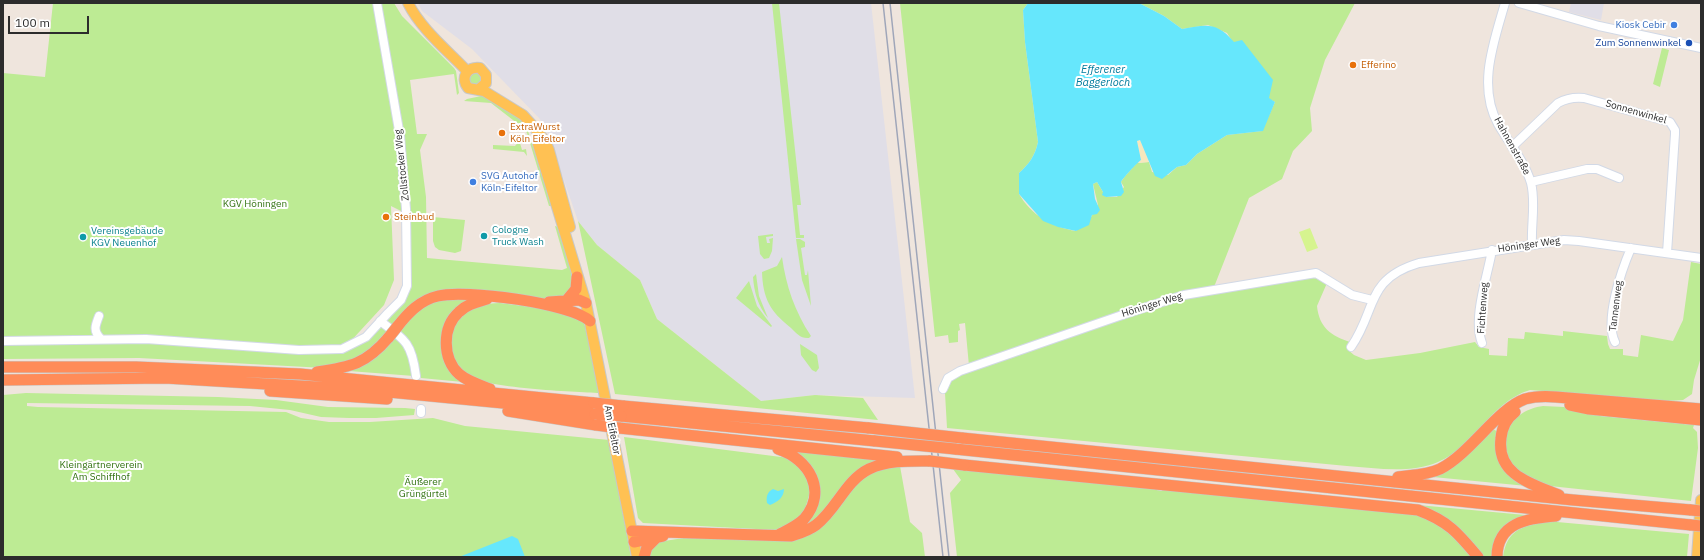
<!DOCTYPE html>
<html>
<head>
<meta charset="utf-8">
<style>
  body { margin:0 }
  #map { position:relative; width:1704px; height:560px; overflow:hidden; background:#efe5dd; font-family:"IBM Plex Sans",sans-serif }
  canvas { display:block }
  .frame { position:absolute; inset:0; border:4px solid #2c2c2c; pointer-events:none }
  .scale { position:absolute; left:8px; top:16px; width:81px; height:18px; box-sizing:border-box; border:2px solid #2c2c2c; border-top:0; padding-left:5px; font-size:12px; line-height:14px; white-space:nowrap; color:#2c2c2c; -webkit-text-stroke:3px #fff; paint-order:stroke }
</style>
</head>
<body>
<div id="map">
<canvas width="1704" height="560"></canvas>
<div class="frame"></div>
<div class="scale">100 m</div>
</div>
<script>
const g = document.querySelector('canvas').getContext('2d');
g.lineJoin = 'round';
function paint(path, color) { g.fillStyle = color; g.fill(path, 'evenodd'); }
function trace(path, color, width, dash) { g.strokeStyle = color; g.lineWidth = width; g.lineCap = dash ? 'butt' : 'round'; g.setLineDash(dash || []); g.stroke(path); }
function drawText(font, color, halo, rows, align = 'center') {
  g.font = font + ' "IBM Plex Sans",sans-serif'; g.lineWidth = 4; g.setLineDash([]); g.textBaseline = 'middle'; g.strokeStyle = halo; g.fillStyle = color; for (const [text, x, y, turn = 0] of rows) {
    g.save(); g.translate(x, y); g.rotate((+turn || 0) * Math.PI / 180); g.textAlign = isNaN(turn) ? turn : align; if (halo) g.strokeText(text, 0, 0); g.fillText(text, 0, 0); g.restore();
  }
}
const industrial = new Path2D(`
  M418 3H871L915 398 815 395 761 401 657 319 640 280 597 245 578 221 546 128 539 118 472 49 422 11Z
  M1571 3H1604L1601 20 1569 12Z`);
const green = new Path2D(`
  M53 3H376L396 122 405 213 391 206 394 280 384 305 349 343 380 327 389 332 366 355 325 368 139 358 3 359V73L45 77Z
  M380 3H394L402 16 454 68 456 71 459 93 457 95 454 74 410 80 417 134H427L420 150 426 197 427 258 562 270 567 268 555 226 558 227 571 268 574 283 566 297 555 300 449 291 393 327 388 325 386 320 404 300 407 206Z
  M772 3H779L801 205H797L800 235H804V238H796Z
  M900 3H1028L1023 10 1025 42 1038 142C1035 156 1029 164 1019 173V194C1031 215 1052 227 1076 231L1090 219 1098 205 1093 184 1097 182 1106 197H1117L1124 187 1121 182C1125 175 1132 169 1137 163L1149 162 1152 172 1168 175 1177 167 1186 165 1197 154 1227 135 1262 131 1275 102 1269 99 1227 33 1208 25 1182 29 1164 16 1139 3H1355L1325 60 1310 108 1312 131 1293 151 1282 179 1249 198 1214 287 969 366 965 323 959 324 960 330 958 331V342L949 343 948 335 935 337Z
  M1662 48 1669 50 1660 87 1653 84Z
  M478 72 483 78 479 85 471 84 469 79 470 74Z
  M486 95 522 121 528 131 539 166H542L553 204 551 206H549L527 133 522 127 491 103 464 101 467 99Z
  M519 135 524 142 520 143 522 150 526 149 527 156 524 152 493 149V145L515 146 521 139 518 137Z
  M433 217 465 220 461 251 455 253 439 250 435 247 433 241Z
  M578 221 597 245 640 280 657 319 761 401 815 395 863 398 878 420 615 394Z
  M773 234V236L766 237 767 243H770L769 239 773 238 772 251 769 258 764 259 760 254 758 236Z
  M796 239H800L805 242V247L801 248 805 275H807L808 270 811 306 802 280Z
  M782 257C786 286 795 312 811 336L809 338C801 339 796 333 791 328 770 311 763 299 762 272L777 266Z
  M1691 262 1701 264V357L1694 380 1692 394 1683 400 1668 401 1530 390C1490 402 1475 447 1438 462 1410 474 1376 468 1347 466L947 428 945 393 953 378 1170 302 1306 277 1320 279 1327 283 1317 306C1319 327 1331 336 1350 342L1348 350 1354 355 1366 360 1420 353 1475 342 1479 347 1489 349V355L1507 356 1508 338 1524 339 1525 332 1563 336V331L1607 336 1608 344 1610 349H1623V355L1638 357 1641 335 1673 341 1683 320Z
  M756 274 759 296 768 318C758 306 754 292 753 277Z
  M749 281 757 306 772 326 771 327 736 298Z
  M472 298 443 332 463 382 421 378 418 365 399 331 409 318 432 301Z
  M500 303 571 312 584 322 600 393C575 392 483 388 465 375 446 361 446 333 460 316 469 306 487 303 500 303Z
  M395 336 406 347 414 376 349 371Z
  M800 344 817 355 819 368 816 372 812 370 801 355Z
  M26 393 218 397 276 400 328 407 405 408 415 409 414 415 376 418H349L321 417 290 410 250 406 27 403V406L38 407 286 412 301 418 329 422H370L433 418 465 426 609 440 631 557H3V395Z
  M1543 406 1564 407 1600 416 1694 425 1693 428 1697 432 1698 448 1691 501 1550 486C1538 483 1522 478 1515 468 1493 440 1511 410 1543 406Z
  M1492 429 1497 431 1496 442 1527 486 1433 477Z
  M624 437 789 458 799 465 809 483 810 492 804 513 796 521 782 529 775 530 643 523 638 518Z
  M791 450 881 460 829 504 814 521 792 532 817 493Z
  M900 466 910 522 922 533 925 557H650L649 552 658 542 690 537 776 541 795 539 855 485 869 474 882 469Z
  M953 469 1141 487 1162 491 1163 488 1419 514 1439 522 1473 557H957L950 493 961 480Z
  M1418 505 1525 515V516L1516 519 1493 557H1483Z
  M1546 521 1689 534 1687 557H1503C1507 529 1522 527 1546 521Z`);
const sand = new Path2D(`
  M1140 140 1149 162 1137 163 1141 160 1137 141Z`);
const pitch = new Path2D(`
  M1310 228 1318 248 1307 252 1299 232Z`);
const water = new Path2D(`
  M1028 3H1139L1164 16 1182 29C1206 25 1216 21 1234 42L1242 40 1273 80 1269 98 1275 102 1263 131 1227 135 1197 154 1186 165 1177 167 1162 179 1155 176 1140 140 1137 141 1141 160C1136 164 1123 178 1121 182L1124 192 1121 196 1106 197 1102 195 1103 192 1097 182 1093 184 1095 199 1100 210 1097 214 1092 215 1089 225 1076 231 1058 227 1043 221 1019 194V173C1029 164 1035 156 1038 142L1025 42 1023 10Z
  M773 489 778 491 784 489C784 497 778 502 770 505L767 503C766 497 767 492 773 489Z
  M512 536 518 539 525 557H459Z`);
const minor = new Path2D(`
  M1505 3C1494 42 1477 86 1498 124 1509 143 1525 162 1531 183 1536 202 1531 224 1532 244
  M1519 3 1599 26 1701 48
  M1512 147 1558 103C1567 98 1574 97 1584 98L1670 122 1675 130V134L1667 253
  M1531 182 1587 169H1597L1619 178
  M99 316C95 326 93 331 101 339
  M380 321C406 340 412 344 416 376
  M3 341 146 339 299 350 342 349 366 337 388 313 401 300 407 286 406 209 400 136 377 3
  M1615 342C1604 320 1622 269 1631 248
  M1482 343C1472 318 1488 275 1492 250
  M1351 347C1377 310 1365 279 1419 263L1564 240 1579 241 1701 258
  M943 389 948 378 960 371 1128 313 1184 295 1316 273 1352 295 1372 300
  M421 413V409`);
const major = new Path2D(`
  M408 3C421 29 447 50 467 71
  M479 89 486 83V75L480 68C467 66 460 78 468 88L484 91 523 115 533 126 545 141 549 150 570 227
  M538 134V144L586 303 637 557
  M1697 557 1701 500`);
const highway = new Path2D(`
  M487 299C477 302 467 304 459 312 442 327 442 358 459 374 467 381 479 385 490 389
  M566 301 576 289 577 277
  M549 302 579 300 586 303
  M397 327C408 313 420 300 438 296 464 289 570 303 590 321
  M3 367H136L300 374 594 403
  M317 372C351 367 366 364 389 337
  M3 380 165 378 368 390 555 408 595 414
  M270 391 387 399
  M1570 405 1589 409 1701 420
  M623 406 869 428
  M508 411 596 425
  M1515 412C1507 418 1502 428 1501 438 1496 475 1532 484 1559 495
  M621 416 875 441
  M619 428 897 457
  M962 438 1573 500 1691 510
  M778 449C809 459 828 491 804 519 797 526 788 530 780 534
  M955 449 1691 525
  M964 465 1418 510C1448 521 1458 533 1478 557
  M1398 477C1413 475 1427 475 1440 469 1471 453 1497 409 1525 399 1536 396 1545 396 1556 397L1701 409
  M632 531 791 536C800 533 808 531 816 525 837 509 845 481 869 469 888 460 910 461 930 461
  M634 542 663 536
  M644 557 647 547 656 538
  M1497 557C1497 522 1529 518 1556 516`);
const rail = new Path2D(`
  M883 3 943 557
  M890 3 949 557`);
const highwayBridge = new Path2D(`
  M389 337 397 327
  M594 403 623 406
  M595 414 621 416
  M596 425 619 428
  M869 428 962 438
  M875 441 955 449
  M930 461 964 465
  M1691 510 1701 511
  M1691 525 1701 526`);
const markers = [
  [1674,25,4,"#3f7fe0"],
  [1689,43,4,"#1a4fb4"],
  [1353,65,4,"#e8710a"],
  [502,133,4,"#e8710a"],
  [473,182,4,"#3f7fe0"],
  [386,217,4,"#e8710a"],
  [484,236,4,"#0f9aa8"],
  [83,237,4,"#0f9aa8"]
];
const shopNames = [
  ["Kiosk Cebir",1666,25],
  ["SVG Autohof",481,176,"left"],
  ["Köln-Eifeltor",481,188,"left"]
];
const transitNames = [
  ["Zum Sonnenwinkel",1681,43]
];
const foodNames = [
  ["Efferino",1361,65],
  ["ExtraWurst",510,127],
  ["Köln Eifeltor",510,139],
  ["Steinbud",394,217]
];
const streetNames = [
  ["Sonnenwinkel",1636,112,16],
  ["Hahnenstraße",1512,146,61],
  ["Zollstocker Weg",402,165,-96],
  ["Höninger Weg",1529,245,-8],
  ["Höninger Weg",1152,305,-17],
  ["Tannenweg",1616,306,-83],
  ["Fichtenweg",1483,308,-86],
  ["Am Eifeltor",612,430,79]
];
const parkNames = [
  ["KGV Höningen",255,204],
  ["Kleingärtnerverein",101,465],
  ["Am Schiffhof",101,477],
  ["Äußerer",423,482],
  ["Grüngürtel",423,494]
];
const cultureNames = [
  ["Cologne",492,230],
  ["Truck Wash",492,242],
  ["Vereinsgebäude",91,231],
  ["KGV Neuenhof",91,243]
];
const waterNames = [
  ["Efferener",1103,70],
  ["Baggerloch",1103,83]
];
paint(industrial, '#e0dee7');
paint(green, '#bdeb94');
paint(sand, '#f7e7bd');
paint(pitch, '#d6f48f');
paint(water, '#66e7fc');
trace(minor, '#d2d9e6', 10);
trace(major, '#c8c8c8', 12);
trace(highway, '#c8c8c8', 12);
trace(minor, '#fff', 8);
trace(major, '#ffc153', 10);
trace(highway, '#ff8c59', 11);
trace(rail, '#9fa6b9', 1.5);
trace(highwayBridge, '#c8c8c8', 12, []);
trace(highwayBridge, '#ff8c59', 11);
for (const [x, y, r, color] of markers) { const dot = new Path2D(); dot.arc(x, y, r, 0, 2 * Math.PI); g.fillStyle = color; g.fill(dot); trace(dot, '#fff', 1.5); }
drawText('10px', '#366cbe', '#fff', shopNames, 'right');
drawText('10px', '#164399', '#fff', transitNames, 'right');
drawText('10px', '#c56008', '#fff', foodNames, 'left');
drawText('10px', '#2c2c2c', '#fff', streetNames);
drawText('10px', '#337312', '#fff', parkNames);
drawText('10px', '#0d838f', '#fff', cultureNames, 'left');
drawText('italic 11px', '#027b9d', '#fff', waterNames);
</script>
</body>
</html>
